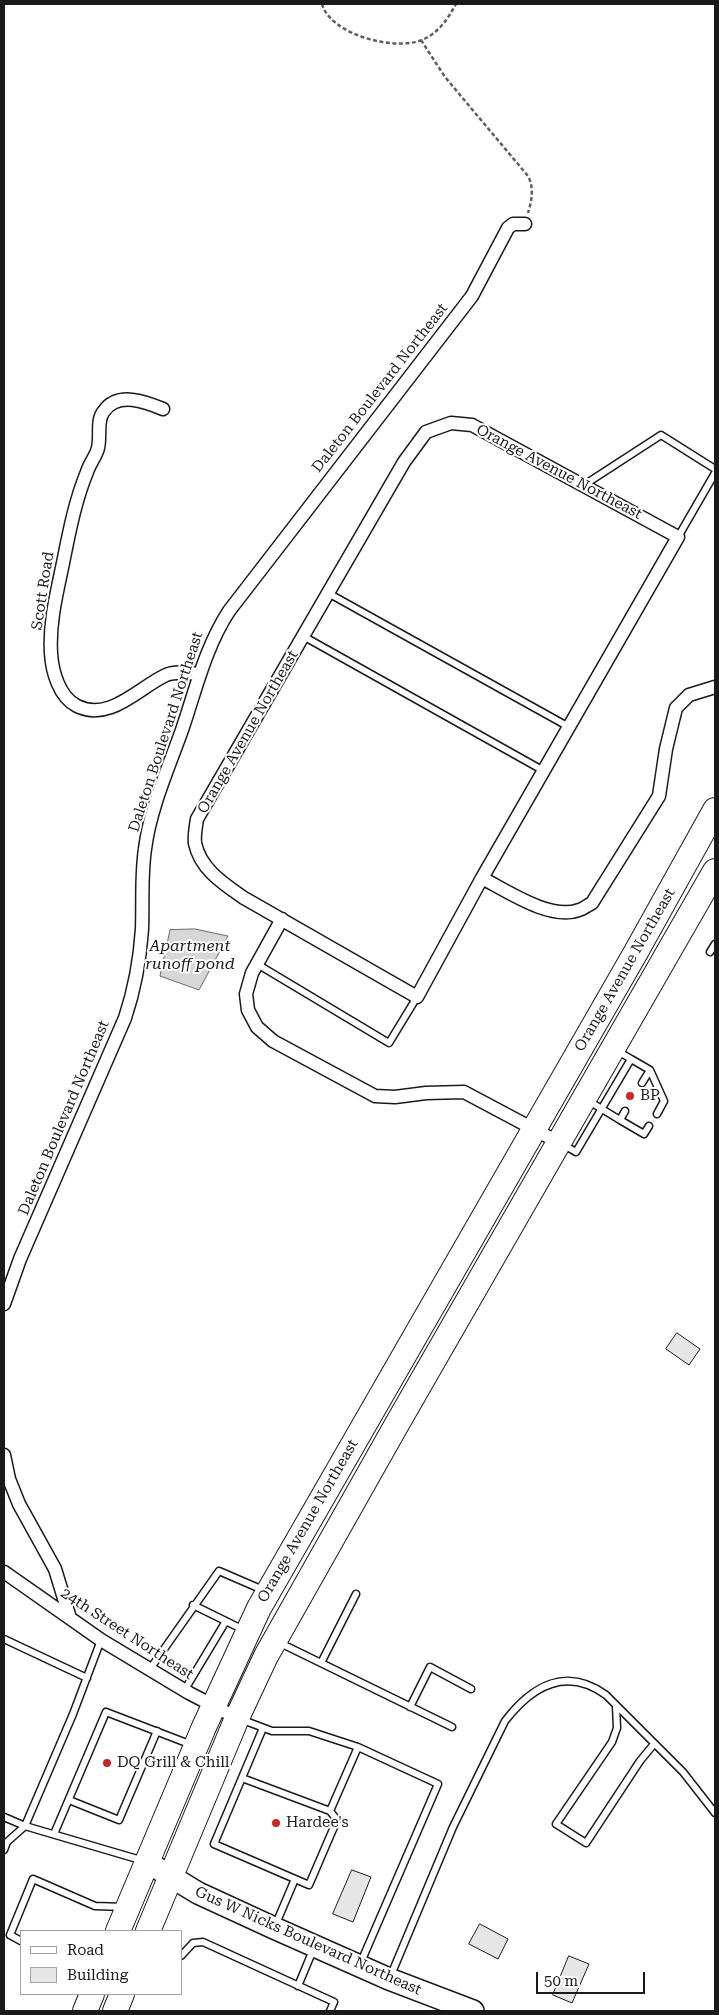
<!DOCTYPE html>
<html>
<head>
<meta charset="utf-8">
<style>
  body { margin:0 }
  #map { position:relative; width:719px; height:2015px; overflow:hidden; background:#fff; font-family:"Roboto Serif",serif }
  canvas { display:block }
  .frame { position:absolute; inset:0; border:5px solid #1a1a1a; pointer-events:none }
  .legend { position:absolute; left:20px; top:1930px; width:162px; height:65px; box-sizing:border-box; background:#fff; border:1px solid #a3a3a3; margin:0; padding:6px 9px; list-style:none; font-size:15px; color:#1a1a1a }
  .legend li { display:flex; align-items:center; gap:10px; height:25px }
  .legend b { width:25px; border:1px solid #a3a3a3 }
  .scale { position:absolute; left:536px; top:1972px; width:109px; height:22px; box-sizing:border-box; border:2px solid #1a1a1a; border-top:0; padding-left:6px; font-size:15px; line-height:18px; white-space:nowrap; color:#1a1a1a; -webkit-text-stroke:4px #fff; paint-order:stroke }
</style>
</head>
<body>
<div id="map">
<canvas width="719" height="2015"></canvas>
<div class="frame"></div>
<ul class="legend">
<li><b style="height:6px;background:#fff"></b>Road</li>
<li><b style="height:14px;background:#e6e6e6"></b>Building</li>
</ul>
<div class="scale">50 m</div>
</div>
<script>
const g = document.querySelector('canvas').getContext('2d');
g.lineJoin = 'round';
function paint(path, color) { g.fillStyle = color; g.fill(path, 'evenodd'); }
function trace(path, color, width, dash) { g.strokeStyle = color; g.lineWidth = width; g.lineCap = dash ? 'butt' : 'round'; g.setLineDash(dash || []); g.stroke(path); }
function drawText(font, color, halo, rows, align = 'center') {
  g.font = font + ' "Roboto Serif",serif'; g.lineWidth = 4; g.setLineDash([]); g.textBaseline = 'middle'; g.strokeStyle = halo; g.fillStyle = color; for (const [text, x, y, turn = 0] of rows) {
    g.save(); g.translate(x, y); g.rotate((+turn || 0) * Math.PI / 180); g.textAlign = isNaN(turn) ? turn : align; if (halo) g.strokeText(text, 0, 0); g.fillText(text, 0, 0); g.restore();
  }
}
const water = new Path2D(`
  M195 929 228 936 199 990 160 976 170 930Z`);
const building = new Path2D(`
  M677 1333 700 1349 689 1365 666 1349Z
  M352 1870 371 1877 353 1922 333 1914Z
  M480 1924 508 1939 498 1959 469 1944Z
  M569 1956 589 1964 572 2003 553 1995Z`);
const path = new Path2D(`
  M322 4C331 36 400 53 426 38 441 30 448 18 456 4
  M421 40 445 77 528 176C534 187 532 200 528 213`);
const lane = new Path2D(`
  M584 485 661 435 715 469
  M678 537 715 473
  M328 593 569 727
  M303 636 544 771
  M710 952 715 944
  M257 964 389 1043 417 997
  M631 1059 650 1070 642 1083
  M650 1070 664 1101 657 1114
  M587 1100 620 1120 625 1111
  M620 1120 644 1134 649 1126
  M562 1144 576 1152 631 1059 616 1050
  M193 1605 244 1630
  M4 1639 87 1678
  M278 1642 452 1727
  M321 1663 356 1594
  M150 1669 219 1571 263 1590
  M184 1691 226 1621
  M616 1706 617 1728 612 1742 556 1824 586 1843 640 1761 654 1744
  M410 1707 430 1667 471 1689
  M240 1719 272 1731H309L358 1747 438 1784 361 1962
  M263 1728 214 1844 295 1879 275 1926
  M242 1778 330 1811 337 1820 309 1885 295 1879
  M69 1800 119 1820 157 1731
  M330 1811 358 1747
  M4 1817 25 1826 144 1861
  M54 1834 106 1712 192 1745
  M4 1850 7 1842 25 1826 73 1714 101 1640
  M21 1941 10 1935 33 1879 95 1906 124 1907
  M181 1956 193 1943 203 1942 334 2002 330 2011
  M391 1975 453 1827 505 1721C532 1686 566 1666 606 1695L683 1772 715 1813
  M298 1986 313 1950`);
const street = new Path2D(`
  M163 409C146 402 118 391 104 411 96 420 101 436 98 448 96 456 90 463 87 472 75 501 69 533 63 563 57 592 49 623 51 653 52 671 59 697 77 706 110 722 138 688 166 675 176 671 188 673 199 674
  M482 878 417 997 244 898C224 884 200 869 195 843 194 836 196 826 197 819L404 462 426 432 451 423 472 425 678 537 482 878C507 891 551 921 579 910 583 909 588 905 592 903L659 796 666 749 676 708 689 695 715 687
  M282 919 252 973 246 994 248 1010 257 1027 273 1041 375 1096 395 1097 426 1093 464 1092 558 1142
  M4 1304 20 1259 125 1018C135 988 140 960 142 929 143 902 141 876 145 849 150 809 168 769 182 730 196 689 205 648 229 611L472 296 508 228 513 224H525
  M4 1455 9 1479 19 1504 55 1569 70 1618
  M4 1572 101 1640 189 1693 237 1718`);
const primary = new Path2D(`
  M147 1862 198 1893 274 1928 389 1979 473 2011`);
const highway = new Path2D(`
  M118 1931 204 1727 259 1608 636 952 715 810
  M148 1931 237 1718 266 1656 397 1424 715 871
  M85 2011 92 1994
  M115 2011 122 1994`);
const markers = [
  [630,1096,5,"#c62828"],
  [107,1763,5,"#c62828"],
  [276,1823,5,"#c62828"]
];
const streetNames = [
  ["Daleton Boulevard Northeast",380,388,-52],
  ["Orange Avenue Northeast",559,472,28],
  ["Scott Road",43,591,-81],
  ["Daleton Boulevard Northeast",166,732,-72],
  ["Orange Avenue Northeast",248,732,-60],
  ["Orange Avenue Northeast",625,970,-60],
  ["Daleton Boulevard Northeast",64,1118,-67],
  ["Orange Avenue Northeast",308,1521,-60],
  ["24th Street Northeast",127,1634,33],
  ["Gus W Nicks Boulevard Northeast",308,1941,24]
];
const poiNames = [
  ["BP",640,1096],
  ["DQ Grill & Chill",117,1763],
  ["Hardee's",286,1823]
];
const waterNames = [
  ["Apartment",190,946],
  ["runoff pond",190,964]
];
paint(water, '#d7d7d7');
trace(water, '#6a6a6a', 1);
paint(building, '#e6e6e6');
trace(building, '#1a1a1a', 1);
trace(lane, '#1a1a1a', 9);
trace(street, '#1a1a1a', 15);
trace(primary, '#1a1a1a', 24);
trace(highway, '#1a1a1a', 26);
trace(path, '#5f5f5f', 2.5, [4, 2.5]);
trace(lane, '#fff', 6);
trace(street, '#fff', 12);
trace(primary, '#fff', 21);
trace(highway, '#fff', 24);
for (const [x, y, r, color] of markers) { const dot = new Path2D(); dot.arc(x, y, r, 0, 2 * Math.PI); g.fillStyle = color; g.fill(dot); trace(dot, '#fff', 2); }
drawText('15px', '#1a1a1a', '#fff', streetNames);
drawText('15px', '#1a1a1a', '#fff', poiNames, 'left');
drawText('italic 16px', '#1a1a1a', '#fff', waterNames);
</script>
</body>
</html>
